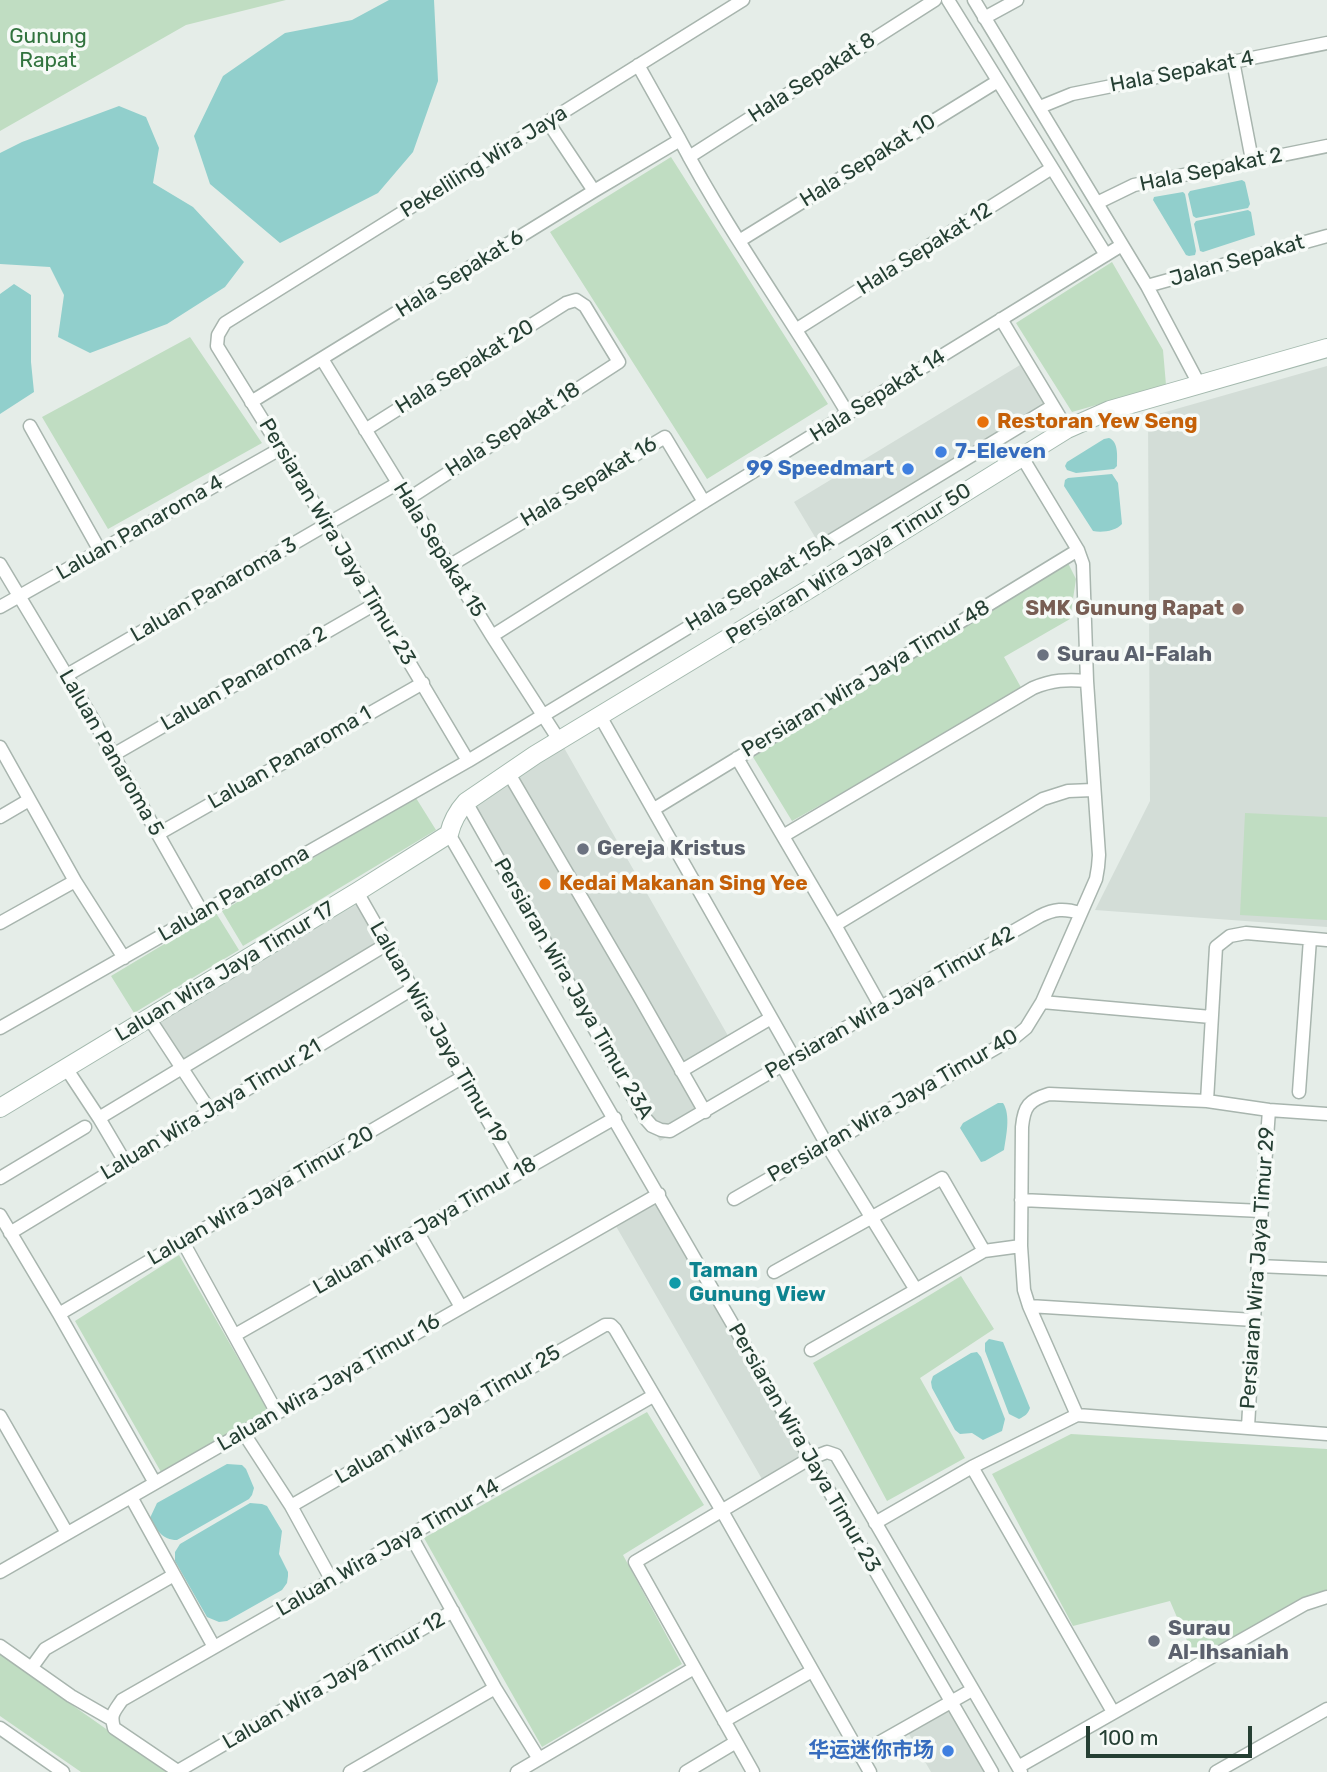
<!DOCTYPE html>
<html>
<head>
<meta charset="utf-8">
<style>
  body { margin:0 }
  #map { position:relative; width:1327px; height:1772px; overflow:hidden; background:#e5ede8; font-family:Rubik,sans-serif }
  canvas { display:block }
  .scale { position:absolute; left:1086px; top:1726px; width:166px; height:32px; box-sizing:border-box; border:4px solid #253f33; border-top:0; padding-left:9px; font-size:21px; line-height:24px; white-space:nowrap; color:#253f33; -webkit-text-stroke:5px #f6faf7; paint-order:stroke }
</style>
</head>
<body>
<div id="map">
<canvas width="1327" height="1772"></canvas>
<div class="scale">100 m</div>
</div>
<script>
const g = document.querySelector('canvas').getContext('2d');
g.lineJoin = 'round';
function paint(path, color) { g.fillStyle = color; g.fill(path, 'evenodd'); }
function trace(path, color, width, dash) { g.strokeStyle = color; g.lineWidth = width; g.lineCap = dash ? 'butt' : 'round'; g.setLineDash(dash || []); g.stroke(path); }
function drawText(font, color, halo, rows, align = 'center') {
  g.font = font + ' Rubik,"Noto Sans SC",sans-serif'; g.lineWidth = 7; g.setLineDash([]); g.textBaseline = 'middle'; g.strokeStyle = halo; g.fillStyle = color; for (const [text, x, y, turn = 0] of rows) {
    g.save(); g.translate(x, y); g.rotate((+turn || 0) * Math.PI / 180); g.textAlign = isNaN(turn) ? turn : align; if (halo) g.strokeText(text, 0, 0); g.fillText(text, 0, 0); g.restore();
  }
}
const built = new Path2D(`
  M1025 362 1053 407 821 547 794 502Z
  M1327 366V927L1095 910 1150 801 1148 417Z
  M563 746 731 1041 682 1072 707 1114 660 1141 465 802Z
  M358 892 388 944 183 1068 149 1016Z
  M659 1194 813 1459 766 1486 613 1221Z
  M952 1702 993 1772H931L906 1729Z`);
const green = new Path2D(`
  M0 0H286L186 25 0 131Z
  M671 157 828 404 707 479 550 232Z
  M1112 262 1163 350 1166 385 1072 412 1016 323Z
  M190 337 262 443 108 529 42 417Z
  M1068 563 1076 579 1070 619 1004 657 1023 691 792 821 753 757Z
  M416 798 436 830 243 946 222 911Z
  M1245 813 1327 817V920L1240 915Z
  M216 913 239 950 134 1013 111 976Z
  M179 1255 269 1412 161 1472 75 1321Z
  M961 1276 994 1329 920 1378 965 1458 887 1501 813 1363 915 1304Z
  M647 1412 704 1505 623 1555 682 1664 542 1747 424 1538Z
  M1071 1434 1327 1449V1590L1194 1657 1170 1601 1073 1626 992 1474Z
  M0 1654 167 1772H81L0 1716Z`);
const water = new Path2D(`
  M389 0H434L438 81 413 152 378 193 280 243 210 184 194 136 223 76 285 33 352 20Z
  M119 106 146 117 159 148 153 183 193 207 244 262 225 287 167 324 90 353 58 337 64 295 50 267 0 264V153L22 142Z
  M1242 180 1245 182 1250 204 1248 208 1196 218 1193 216 1188 194 1190 191Z
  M1183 192 1185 194 1196 251 1195 255 1189 256 1186 255 1153 200 1154 197Z
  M1248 210 1251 212 1255 235 1203 252 1200 251 1194 224 1196 221Z
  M14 284 31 295V362L34 392 0 414V294Z
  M1109 438C1119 442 1117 457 1117 466L1114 469 1076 473 1067 470 1065 466 1067 462 1104 439Z
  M1112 474 1118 483 1122 524C1116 531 1102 533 1093 531L1064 486 1065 480 1068 478Z
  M998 1103H1003C1011 1115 1006 1136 1004 1150L985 1161 981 1162 960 1128 963 1123Z
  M989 1339 1003 1342 1030 1408C1028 1414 1025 1416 1019 1419L1009 1414 985 1351V1343Z
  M977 1352 981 1357 1005 1419 1002 1431 983 1440 972 1433 960 1434 955 1430 932 1388 931 1382 933 1376 971 1353Z
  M227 1464 242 1465 246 1469 254 1488 252 1495 249 1499 177 1540C162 1540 157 1530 150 1518L157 1503Z
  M250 1503 262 1504 267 1506 282 1531 279 1554 288 1572V1576L287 1583 282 1590 227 1621 219 1622 207 1617 175 1561V1552L180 1544Z`);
const street = new Path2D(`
  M948 0 1106 255
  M974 0 1147 286 1199 384
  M984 18 1017 0
  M1233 61 1252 160
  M638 65 680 140
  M1040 107 1072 94 1327 43
  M548 122 594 191
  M689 157 935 0
  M1097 203 1134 185 1327 146
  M739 241 998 81
  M1147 286 1327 236
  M1001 319 1067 429
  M797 329 1052 168
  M322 359 492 636 559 740
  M251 402 594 191 680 140C730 235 794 322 848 414
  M30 426 100 551
  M365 430 566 303 576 300 585 306 619 362 408 499
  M0 564 91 716 202 912
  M449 566 665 437 704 502
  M0 607 280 449
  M492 636 704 502 1122 245
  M67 675 398 483
  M600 716 794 1058
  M0 747 75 881 124 958
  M113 755 375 604
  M737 758 835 925 881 1007
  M468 761 327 524 217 346 218 335 225 323 743 0
  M508 772 639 996 705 1112
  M466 802 645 1118 652 1126 661 1130 670 1131 881 1007 1040 916C1054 909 1064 908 1080 913
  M654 809 1078 550
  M0 817 29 800
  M158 834 423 683
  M449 834C632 1146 810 1460 992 1772
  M783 836 1033 688C1052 680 1067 679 1087 681
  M357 892 518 1173
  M0 923 75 881
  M835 925 1043 799 1068 791 1093 790
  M1042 1002 1211 1017
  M149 1018 210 1111
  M0 1028 468 761 1053 406
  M782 1065 827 1145 916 1290
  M66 1068 99 1118 125 1162
  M681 1071 771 1018
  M1299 1092 1310 939
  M1207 1101 1216 947 1230 936 1246 933 1327 940
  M99 1118 387 944
  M0 1178 85 1127
  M734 1199 1015 1037 1026 1028 1042 1002 1096 879 1098 867 1099 855 1087 681 1083 564 1078 550 1022 457
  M1021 1200 1262 1211
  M0 1215 59 1314 155 1483
  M417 1231 461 1307
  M10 1233 412 989
  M183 1242 277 1413
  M1258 1266 1327 1269
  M774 1272 942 1178 984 1251
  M1029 1306 1254 1320
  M59 1314 463 1077
  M235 1335 615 1118
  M811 1350 984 1251 1021 1246
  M1077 1415 1029 1306 1024 1290 1021 1246 1022 1127C1024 1106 1029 1100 1049 1094L1207 1101 1269 1110 1327 1114
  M0 1416 67 1533
  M1248 1427 1254 1320 1269 1110
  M243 1432 291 1506 331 1579
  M972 1467 1113 1712
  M131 1497 214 1647
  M291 1506 605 1325H611L615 1329 722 1511 870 1772
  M875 1523 972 1467 1077 1415 1327 1434
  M411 1536 495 1688 539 1759
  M0 1572 659 1194
  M0 1646 71 1696 111 1719
  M32 1667 45 1649 174 1575
  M724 1721 812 1671
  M0 1728 63 1772
  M859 1754 972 1690
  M1018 1767 1305 1604 1327 1597
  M178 1771 453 1611
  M179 1772 114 1728C110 1714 114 1712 122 1700L653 1396
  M350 1772 495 1688
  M517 1772 694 1668
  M686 1772 736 1742
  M753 1772 635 1562 809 1459 827 1452 836 1455 1021 1772
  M1216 1772 1327 1709`);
const secondary = new Path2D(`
  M0 1108 357 892 449 834C452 821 457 812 466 802L535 755 811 588 1067 429 1110 410 1327 348`);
const markers = [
  [983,422,7,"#e8710a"],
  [941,452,7,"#3f7fe0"],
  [908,469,7,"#3f7fe0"],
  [1238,609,7,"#8d6e63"],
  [1043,655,7,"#6b7280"],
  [583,849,7,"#6b7280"],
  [545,884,7,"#e8710a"],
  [675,1283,7,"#0f9aa8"],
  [1154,1641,7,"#6b7280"],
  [948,1751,7,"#3f7fe0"]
];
const parkNames = [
  ["Gunung",48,37],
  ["Rapat",48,61]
];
const streetNames = [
  ["Hala Sepakat 4",1182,72,-11],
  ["Hala Sepakat 8",812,78,-33],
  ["Hala Sepakat 10",868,161,-32],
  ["Pekeliling Wira Jaya",484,162,-32],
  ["Hala Sepakat 2",1211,170,-12],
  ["Hala Sepakat 12",925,249,-32],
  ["Jalan Sepakat",1237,261,-16],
  ["Hala Sepakat 6",460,274,-32],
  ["Hala Sepakat 20",465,367,-32],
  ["Hala Sepakat 14",878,396,-32],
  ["Hala Sepakat 18",513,430,-33],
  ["Hala Sepakat 16",589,482,-31],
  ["Laluan Panaroma 4",140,528,-30],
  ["Persiaran Wira Jaya Timur 23",337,542,59],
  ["Hala Sepakat 15",439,550,58],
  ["Persiaran Wira Jaya Timur 50",849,564,-32],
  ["Hala Sepakat 15A",760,583,-31],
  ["Laluan Panaroma 3",214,590,-30],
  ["Laluan Panaroma 2",244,679,-30],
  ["Persiaran Wira Jaya Timur 48",866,679,-31],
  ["Laluan Panaroma 5",111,753,60],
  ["Laluan Panaroma 1",290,758,-30],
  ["Laluan Panaroma",234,894,-30],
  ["Laluan Wira Jaya Timur 17",225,972,-31],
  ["Persiaran Wira Jaya Timur 23A",573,989,60],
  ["Persiaran Wira Jaya Timur 42",890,1003,-30],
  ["Laluan Wira Jaya Timur 19",438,1033,60],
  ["Persiaran Wira Jaya Timur 40",893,1106,-30],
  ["Laluan Wira Jaya Timur 21",211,1110,-31],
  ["Laluan Wira Jaya Timur 20",261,1196,-30],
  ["Laluan Wira Jaya Timur 18",425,1226,-30],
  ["Persiaran Wira Jaya Timur 29",1258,1268,-86],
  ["Laluan Wira Jaya Timur 16",329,1383,-30],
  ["Laluan Wira Jaya Timur 25",448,1415,-30],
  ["Persiaran Wira Jaya Timur 23",804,1448,60],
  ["Laluan Wira Jaya Timur 14",388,1548,-30],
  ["Laluan Wira Jaya Timur 12",334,1681,-30]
];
const foodNames = [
  ["Restoran Yew Seng",997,422],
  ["Kedai Makanan Sing Yee",559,884]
];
const shopNames = [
  ["7-Eleven",955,452,"left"],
  ["99 Speedmart",894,469],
  ["华运迷你市场",934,1751]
];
const educationNames = [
  ["SMK Gunung Rapat",1224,609]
];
const worshipNames = [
  ["Surau Al-Falah",1057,655],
  ["Gereja Kristus",597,849],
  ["Surau",1168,1629],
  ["Al-Ihsaniah",1168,1653]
];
const cultureNames = [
  ["Taman",689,1271],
  ["Gunung View",689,1295]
];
paint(built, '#d3ddd7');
paint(green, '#c0ddc2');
paint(water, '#91cfcc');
trace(street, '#a8b5ae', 15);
trace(secondary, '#a4b9ae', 20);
trace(street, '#fff', 12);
trace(secondary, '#fff', 18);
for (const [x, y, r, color] of markers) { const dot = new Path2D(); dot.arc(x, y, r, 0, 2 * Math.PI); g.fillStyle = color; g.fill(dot); trace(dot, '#f6faf7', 2.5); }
drawText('21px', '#31733e', '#f6faf7', parkNames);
drawText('21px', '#253f33', '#f6faf7', streetNames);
drawText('bold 21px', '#c56008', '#f6faf7', foodNames, 'left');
drawText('bold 21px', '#366cbe', '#f6faf7', shopNames, 'right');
drawText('bold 21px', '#785e54', '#f6faf7', educationNames, 'right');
drawText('bold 21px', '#5b616d', '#f6faf7', worshipNames, 'left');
drawText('bold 21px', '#0d838f', '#f6faf7', cultureNames, 'left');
</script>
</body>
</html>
